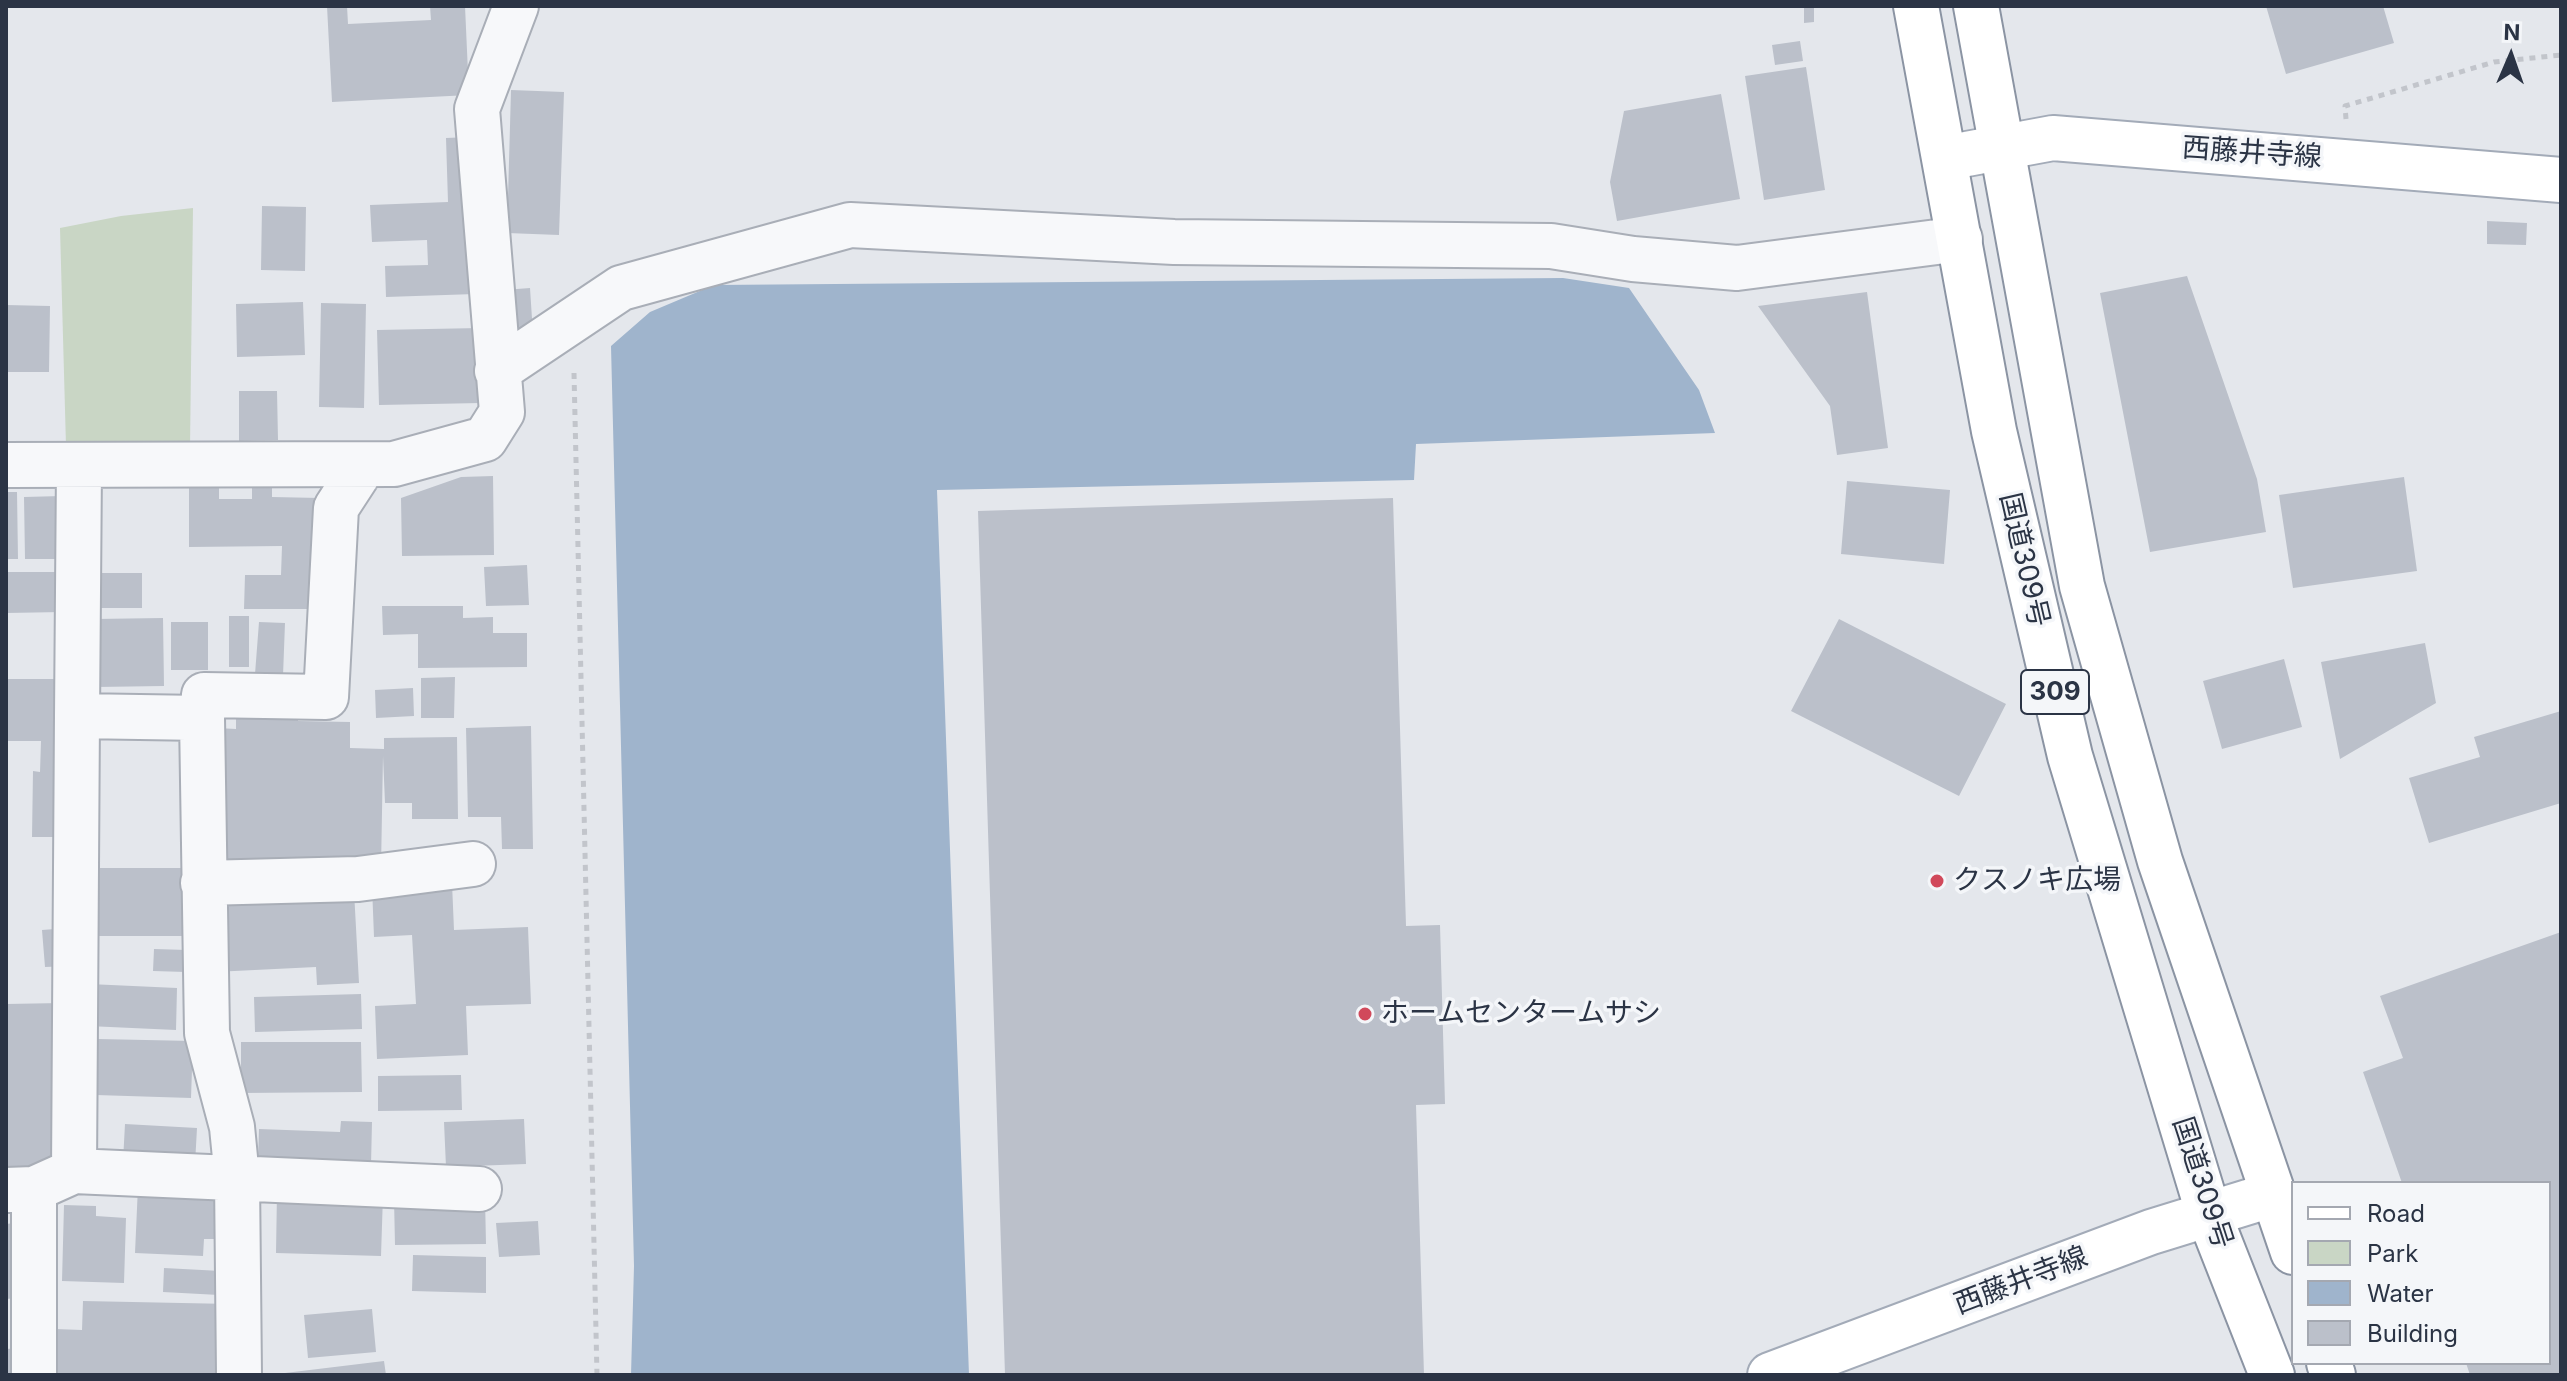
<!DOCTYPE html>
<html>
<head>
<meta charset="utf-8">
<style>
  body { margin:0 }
  #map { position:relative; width:2567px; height:1381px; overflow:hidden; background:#e4e7ec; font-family:Inter,sans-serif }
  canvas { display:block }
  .frame { position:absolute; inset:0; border:8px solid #2b3445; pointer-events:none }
  .legend { position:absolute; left:2291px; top:1181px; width:260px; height:184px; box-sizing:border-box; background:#f4f6f9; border:2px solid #a4a8b1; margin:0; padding:10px 14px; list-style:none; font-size:24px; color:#2b3445 }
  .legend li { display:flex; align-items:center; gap:16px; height:40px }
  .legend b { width:40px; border:2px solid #a4a8b1 }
  .north { position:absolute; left:2471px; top:16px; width:80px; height:80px; -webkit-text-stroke:6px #f4f6f9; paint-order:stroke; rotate:2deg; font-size:22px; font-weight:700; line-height:32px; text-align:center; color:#2b3445 }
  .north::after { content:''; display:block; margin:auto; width:28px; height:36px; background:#2b3445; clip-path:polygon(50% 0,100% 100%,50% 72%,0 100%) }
</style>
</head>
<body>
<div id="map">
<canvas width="2567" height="1381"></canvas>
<div class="frame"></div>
<ul class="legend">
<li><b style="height:10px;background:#fff"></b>Road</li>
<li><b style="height:22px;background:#c9d6c5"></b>Park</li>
<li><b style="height:22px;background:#9fb4cc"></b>Water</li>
<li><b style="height:22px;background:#bbc0ca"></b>Building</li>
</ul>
<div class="north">N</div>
</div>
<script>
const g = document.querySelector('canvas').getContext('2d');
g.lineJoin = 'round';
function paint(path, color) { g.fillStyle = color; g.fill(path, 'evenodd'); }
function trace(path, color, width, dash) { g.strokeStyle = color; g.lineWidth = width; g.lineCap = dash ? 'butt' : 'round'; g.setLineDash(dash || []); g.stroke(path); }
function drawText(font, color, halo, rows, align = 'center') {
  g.font = font + ' Inter,"Noto Sans JP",sans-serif'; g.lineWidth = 7; g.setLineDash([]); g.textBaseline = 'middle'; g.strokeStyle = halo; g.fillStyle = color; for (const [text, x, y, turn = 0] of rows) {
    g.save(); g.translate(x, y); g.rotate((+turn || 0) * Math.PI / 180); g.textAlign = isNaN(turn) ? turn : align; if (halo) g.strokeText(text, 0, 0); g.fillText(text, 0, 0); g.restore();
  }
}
const green = new Path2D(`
  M193 208 190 448 66 446 60 228 121 216Z`);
const water = new Path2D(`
  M1563 278 1629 288 1699 390 1715 433 1416 444 1414 480 937 490 969 1375H631L634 1266 611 346 650 312 714 285Z`);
const building = new Path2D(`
  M327 6H347L348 24 431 20 430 6H465L469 95 332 102Z
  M2266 6H2383L2394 43 2286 74Z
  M1804 8H1814V22L1804 23Z
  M1800 41 1803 61 1775 65 1772 45Z
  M1806 67 1825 190 1764 200 1745 76Z
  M511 90 564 92 559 235 507 233Z
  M1721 94 1740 199 1617 221 1610 182 1624 111Z
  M470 137 475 294 386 297 385 266 428 265 427 240 372 242 370 205 448 202 446 138Z
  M262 206 306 207 305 271 261 270Z
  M2487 221 2527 223 2526 245 2487 244Z
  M2187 276 2257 479 2266 532 2150 552 2100 293Z
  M530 288 533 334 507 336 504 290Z
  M1867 292 1888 448 1837 455 1830 406 1758 306Z
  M303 302 305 355 237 357 236 304Z
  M321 303 366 304 364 408 319 407Z
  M6 305 50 306 49 372H6Z
  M480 328 481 403 379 405 377 330Z
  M239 391H277L278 440 239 441Z
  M493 476 494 555 402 556 401 498 461 477Z
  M2404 477 2417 571 2293 588 2279 495Z
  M189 479H219V499H252V484H272V497L320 498V609H244L245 575H281L282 546 189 547Z
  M1847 481 1950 490 1944 564 1841 554Z
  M6 492H17L18 559H6Z
  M62 496V559H25L24 497Z
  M1393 498 1406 926 1440 925 1445 1104 1416 1105 1424 1375H1005L978 511Z
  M527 565 529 605 486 606 484 567Z
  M6 572H63V612L6 613Z
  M96 573H142V608H96Z
  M382 606H463V618L493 617V633H527V667L418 668V634L383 635Z
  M229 616H249V667H229Z
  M163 618 164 686 96 687 95 619Z
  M1839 619 2006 704 1959 796 1791 711Z
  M171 622H208V670H171Z
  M259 622 285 623 283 676 255 674Z
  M2425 643 2436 703 2340 759 2321 662Z
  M2284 659 2302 727 2222 749 2203 681Z
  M455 677 454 718H421V678Z
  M6 679H69L67 837H32L33 771 40 772 41 741H6Z
  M413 688 414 716 376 718 375 690Z
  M236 706 298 707V721L350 722V748L384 749V738L457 737 458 819H412V803H385L383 756 381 868 215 864 217 728 236 729Z
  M2561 711V803L2429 843 2409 778 2480 757 2474 737Z
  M531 726 533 849H502L501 817H468L466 728Z
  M94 868H186V936H94Z
  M452 883 454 930 528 927 531 1004 466 1006 468 1055 377 1059 375 1006 416 1004 412 935 374 937 372 886Z
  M354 891 359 983 317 985 316 967 214 972 211 898Z
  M68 928 70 966 45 967 42 930Z
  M2561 932V1375H2470L2466 1363H2549V1183H2402L2363 1072 2403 1058 2380 996Z
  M154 949 187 950 186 972 153 971Z
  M89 984 177 988 176 1030 88 1026Z
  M361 994 362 1029 255 1032 254 997Z
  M62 1003 66 1155 49 1156 50 1172 6 1173V1004Z
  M98 1039 193 1041 191 1098 96 1095Z
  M241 1042H361L362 1092 241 1093Z
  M461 1075 462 1110 378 1111V1076Z
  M524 1119 526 1164 446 1167 444 1122Z
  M341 1121 372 1122 371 1165 258 1160 259 1129 340 1132Z
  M125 1124 197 1128 195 1164 123 1161Z
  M138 1186 227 1189 225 1239H204L203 1256 135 1253Z
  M277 1192 383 1195 381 1256 276 1253Z
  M485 1198 486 1244 395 1245 394 1199Z
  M64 1205 96 1206V1216L126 1218 124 1283 62 1281Z
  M538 1221 540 1255 499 1257 496 1223Z
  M23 1222 29 1297 6 1299V1224Z
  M413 1255 486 1257V1293L412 1291Z
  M164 1268 221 1271 219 1295 163 1292Z
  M83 1301 231 1304 230 1375H54L55 1329 82 1330Z
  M372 1309 376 1352 308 1358 304 1315Z
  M19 1348 21 1375H6V1349Z
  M384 1361 386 1375H285V1373Z`);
const path = new Path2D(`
  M2346 119 2345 106 2494 62 2561 55
  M574 373 597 1375`);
const minor = new Path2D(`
  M497 371 621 288 850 225 1174 242 1551 246 1633 259 1737 268 1960 239
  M6 465 394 464 485 439 502 412 477 109 516 6
  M79 466 77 716 202 718 207 1033 232 1127 237 1178 239 1375
  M202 718 204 695 326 697 336 508 364 465
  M203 883 358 879 473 864
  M74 1171 77 716
  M34 1189V1375
  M6 1190 34 1189 74 1171 479 1189`);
const major = new Path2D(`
  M1945 158 2053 138 2561 180
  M1770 1375 2151 1232 2274 1194`);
const highway = new Path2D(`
  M1916 6 1994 431 2070 756 2209 1215 2272 1375
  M1976 6 2082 586 2160 861 2293 1252
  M2329 1363 2333 1375`);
const markers = [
  [1937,881,8,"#d1495b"],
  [1365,1014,8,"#d1495b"]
];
const shields = [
  [2055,692,68]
];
const shieldNames = [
  ["309",2055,692]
];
const streetNames = [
  ["西藤井寺線",2252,153,4],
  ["国道309号",2024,560,77],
  ["国道309号",2202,1183,72],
  ["西藤井寺線",2021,1281,-21]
];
const poiNames = [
  ["クスノキ広場",1953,881],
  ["ホームセンタームサシ",1381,1014]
];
paint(green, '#c9d6c5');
paint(water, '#9fb4cc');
paint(building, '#bbc0ca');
trace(minor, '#a9aeb7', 48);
trace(major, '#a3abb8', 48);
trace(highway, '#8b94a3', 48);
trace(path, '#c2c5cb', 5, [6, 6]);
trace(minor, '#f7f8fa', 44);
trace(major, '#fff', 44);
trace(highway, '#fff', 44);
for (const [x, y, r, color] of markers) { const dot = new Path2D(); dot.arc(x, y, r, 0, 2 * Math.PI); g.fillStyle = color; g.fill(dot); trace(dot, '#f4f6f9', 3); }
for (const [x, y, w] of shields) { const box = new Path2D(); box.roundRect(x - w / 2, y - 22, w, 44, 6); g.fillStyle = '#f4f6f9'; g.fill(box); trace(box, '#2b3445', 2); }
drawText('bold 26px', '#2b3445', null, shieldNames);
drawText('28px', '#2b3445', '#f4f6f9', streetNames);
drawText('28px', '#2b3445', '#f4f6f9', poiNames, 'left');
</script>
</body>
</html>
